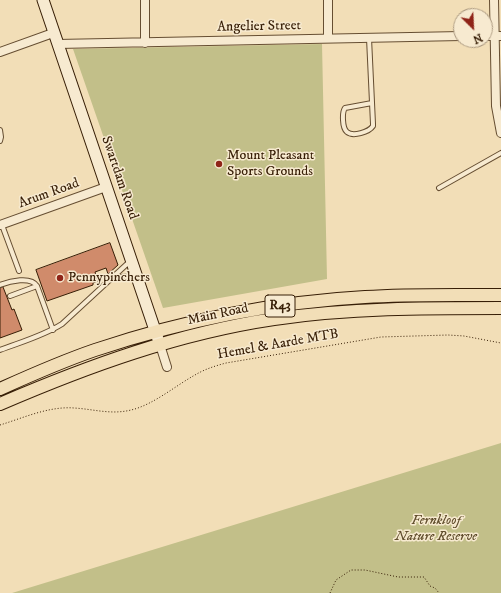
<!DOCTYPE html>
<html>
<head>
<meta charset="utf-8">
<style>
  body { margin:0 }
  #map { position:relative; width:501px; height:593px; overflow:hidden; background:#f2deb7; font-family:"IM FELL DW Pica",serif }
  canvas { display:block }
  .north { position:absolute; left:453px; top:8px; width:40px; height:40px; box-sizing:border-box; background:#f7ead0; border:1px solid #aa987f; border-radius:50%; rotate:156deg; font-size:11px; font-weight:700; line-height:16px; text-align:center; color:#371e06 }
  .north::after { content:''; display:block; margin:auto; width:14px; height:18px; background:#8f2418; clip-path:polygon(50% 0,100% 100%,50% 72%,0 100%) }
</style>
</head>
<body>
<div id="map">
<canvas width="501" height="593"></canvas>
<div class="north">N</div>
</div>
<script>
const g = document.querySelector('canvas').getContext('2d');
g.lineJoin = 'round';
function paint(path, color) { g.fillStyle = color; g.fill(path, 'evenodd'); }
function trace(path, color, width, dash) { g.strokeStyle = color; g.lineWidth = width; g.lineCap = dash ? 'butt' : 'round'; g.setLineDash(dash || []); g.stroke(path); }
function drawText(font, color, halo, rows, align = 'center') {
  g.font = font + ' "IM FELL DW Pica",serif'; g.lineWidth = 3; g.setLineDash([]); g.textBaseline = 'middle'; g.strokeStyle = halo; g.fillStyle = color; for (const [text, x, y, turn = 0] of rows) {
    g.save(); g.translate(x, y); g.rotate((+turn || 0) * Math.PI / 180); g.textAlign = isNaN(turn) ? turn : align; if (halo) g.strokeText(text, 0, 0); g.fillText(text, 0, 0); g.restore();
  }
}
const green = new Path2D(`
  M322 44 327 279 163 308 73 49Z
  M501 443V593H12Z`);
const building = new Path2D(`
  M110 243 118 265 108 274 106 268 95 272 98 281 93 283V285L47 301 36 270Z
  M3 287 12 310 14 309 22 330 0 338V288Z`);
const path = new Path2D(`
  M0 425C23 418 49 406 74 408 93 409 111 415 131 410 153 405 175 386 195 375 205 369 215 366 226 363L381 337 448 335 464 336 501 343
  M330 593 336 580 351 570H365L398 577H424L430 586 435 588 439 593`);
const lane = new Path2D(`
  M369 38 373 124V126C369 132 353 137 347 132 342 128 342 112 345 108L372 103
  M0 130 1 137 0 141
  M439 188 501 153
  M2 225 19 271
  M113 279C121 276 128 275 135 279
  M0 285C10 281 31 276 37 286L53 330
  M10 296 37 286
  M0 350C21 342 43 336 62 324L127 264 132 263`);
const street = new Path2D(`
  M328 0V38
  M494 0 496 106 501 133
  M485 36H501
  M145 43V0
  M57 44 461 36
  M0 52 53 33
  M0 225 106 187
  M160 345 167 367`);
const secondary = new Path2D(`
  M43 0 160 345`);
const primary = new Path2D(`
  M0 389C31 375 63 361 95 350 182 321 273 302 365 297 410 294 456 295 501 295
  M0 404C88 366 179 333 274 319 350 308 425 308 501 308`);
const markers = [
  [219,164,4,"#8f2418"],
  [60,278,4,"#8f2418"]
];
const shields = [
  [280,306,30]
];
const shieldNames = [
  ["R43",280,306]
];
const streetNames = [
  ["Angelier Street",259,27,-1],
  ["Swartdam Road",119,178,71],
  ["Arum Road",49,194,-20],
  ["Main Road",218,315,-12],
  ["Hemel & Aarde MTB",278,345,-10]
];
const poiNames = [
  ["Mount Pleasant",227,156],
  ["Sports Grounds",227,172],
  ["Pennypinchers",68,278]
];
const parkNames = [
  ["Fernkloof",436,521],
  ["Nature Reserve",436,537]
];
paint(green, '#c2bf89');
paint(building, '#d08b6b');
trace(building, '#371e06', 1);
trace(lane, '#664e32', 6);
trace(street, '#664e32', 10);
trace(secondary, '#371e06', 13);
trace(primary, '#371e06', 14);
trace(path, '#371e06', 1, [1, 2]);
trace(lane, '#f7ead0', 4);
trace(street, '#f7ead0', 8);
trace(secondary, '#f7ead0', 11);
trace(primary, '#f2deb7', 12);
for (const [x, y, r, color] of markers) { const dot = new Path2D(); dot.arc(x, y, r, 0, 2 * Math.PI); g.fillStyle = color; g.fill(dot); trace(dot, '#f7ead0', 1.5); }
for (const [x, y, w] of shields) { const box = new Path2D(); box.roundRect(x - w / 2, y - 11, w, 22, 3); g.fillStyle = '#f7ead0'; g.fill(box); trace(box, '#371e06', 1); }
drawText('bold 13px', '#371e06', null, shieldNames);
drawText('14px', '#371e06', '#f7ead0', streetNames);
drawText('14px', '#371e06', '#f7ead0', poiNames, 'left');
drawText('italic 14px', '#614e2d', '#f7ead0', parkNames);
</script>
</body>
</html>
